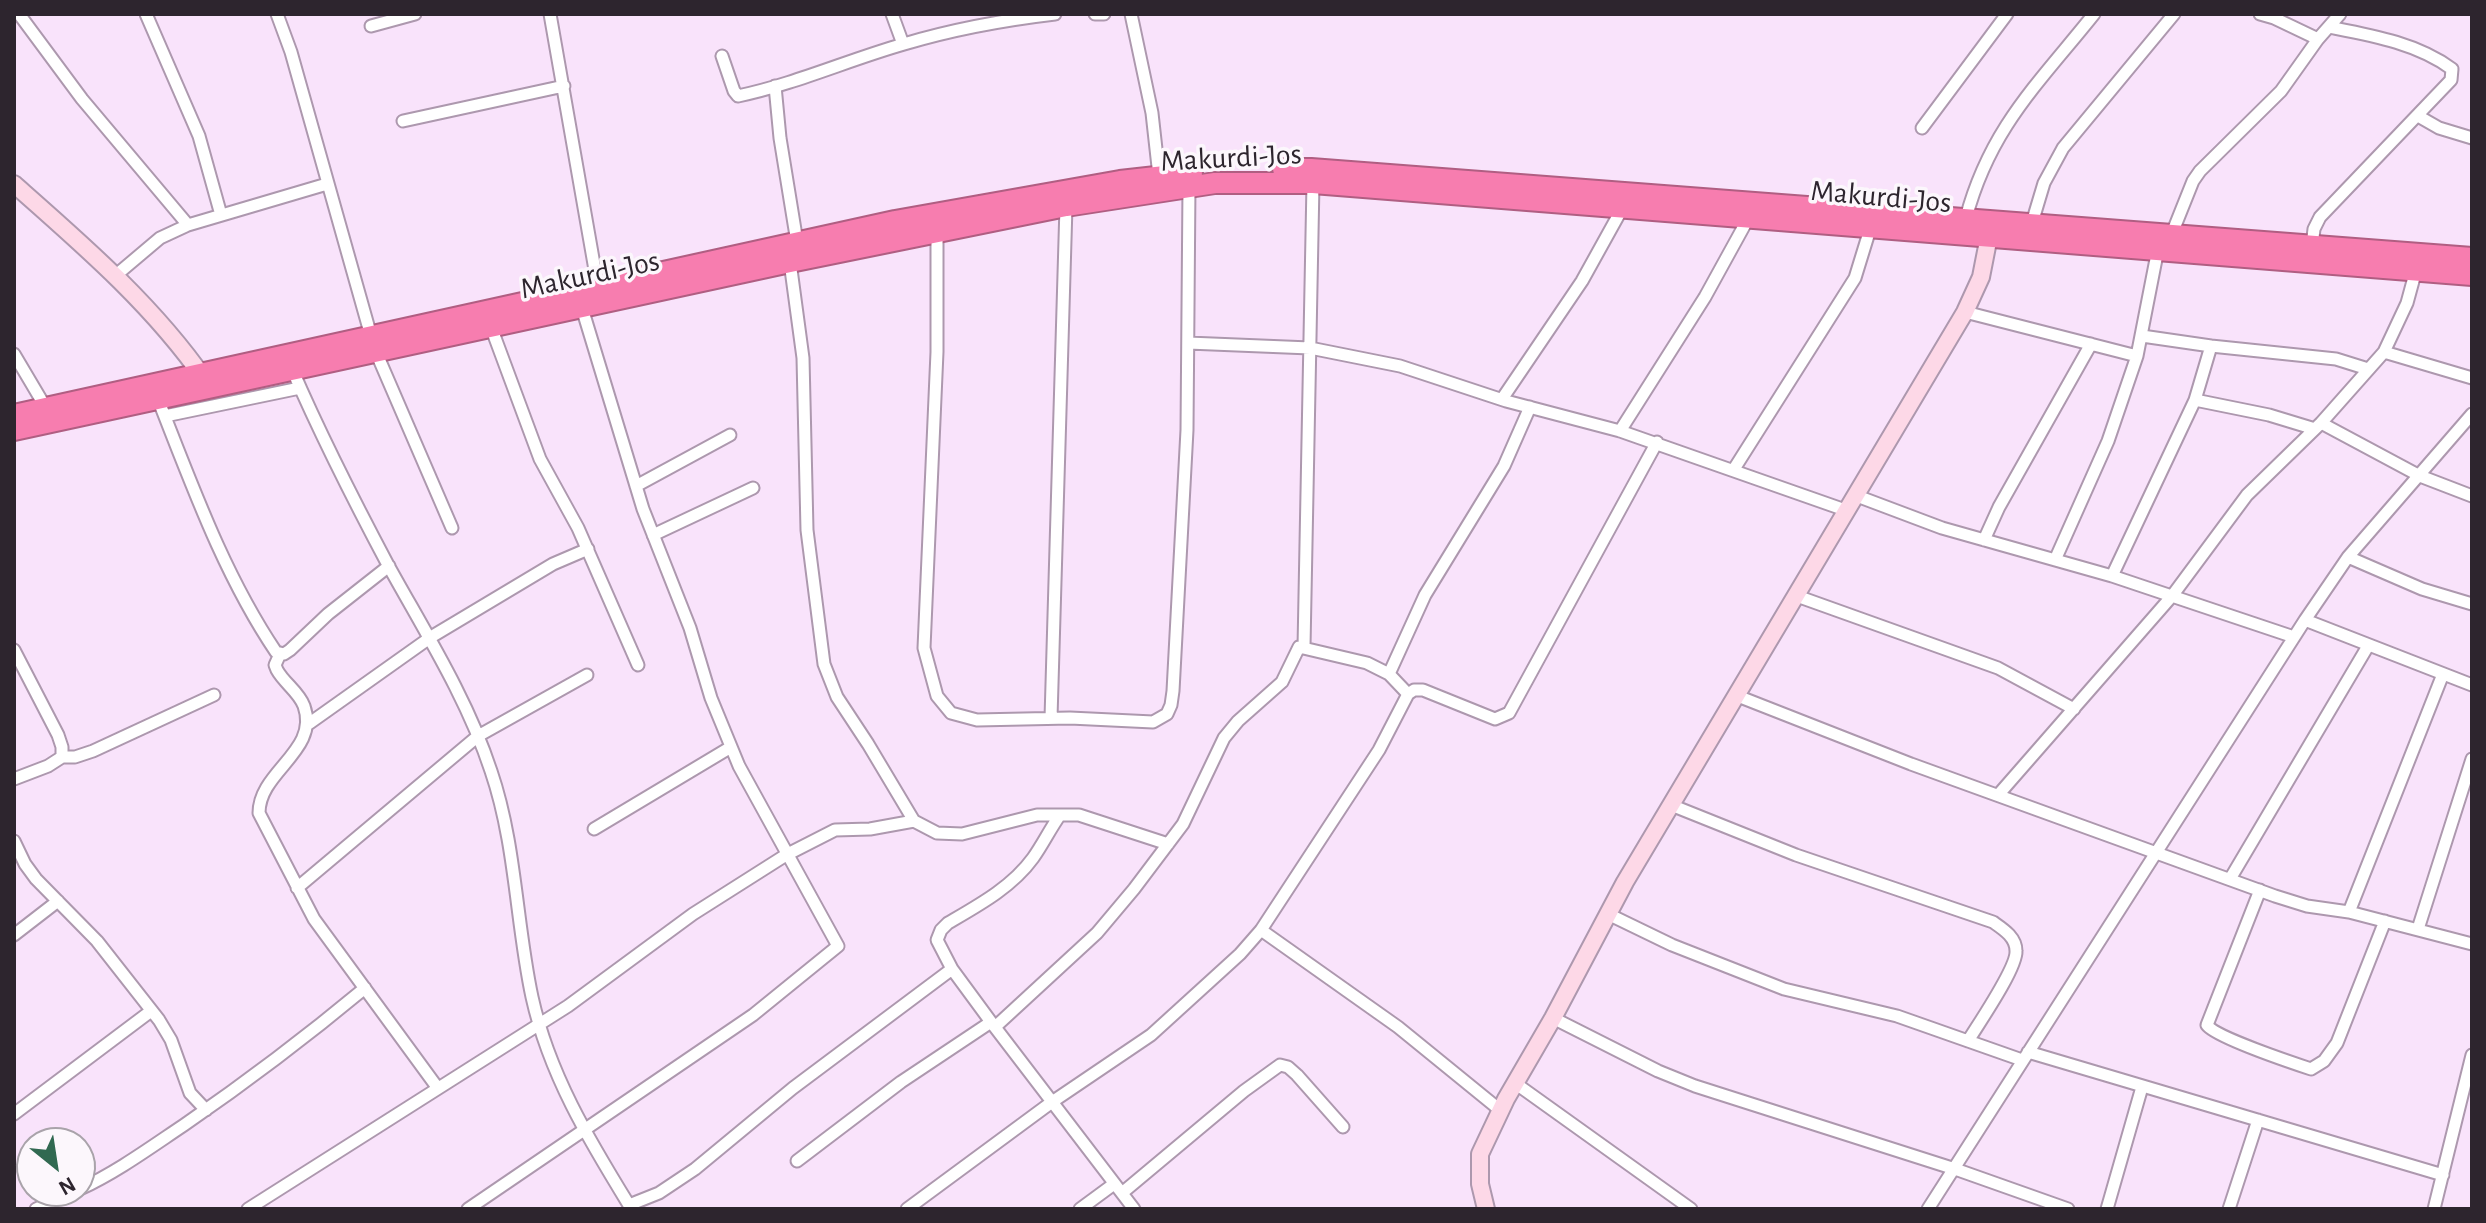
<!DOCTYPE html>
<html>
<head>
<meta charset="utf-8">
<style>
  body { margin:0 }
  #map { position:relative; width:2486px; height:1223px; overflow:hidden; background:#f9e3fb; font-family:"Alegreya Sans",sans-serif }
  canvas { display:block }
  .frame { position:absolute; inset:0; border:16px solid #2d252e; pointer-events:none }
  .north { position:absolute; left:16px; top:1127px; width:80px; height:80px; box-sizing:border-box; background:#fcf7fc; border:2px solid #a9a3aa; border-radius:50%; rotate:150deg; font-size:22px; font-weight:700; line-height:32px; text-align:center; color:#2d252e }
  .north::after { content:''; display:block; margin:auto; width:28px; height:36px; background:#316951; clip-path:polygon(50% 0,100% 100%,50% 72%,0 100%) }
</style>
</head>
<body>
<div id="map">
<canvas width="2486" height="1223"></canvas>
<div class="frame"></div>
<div class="north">N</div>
</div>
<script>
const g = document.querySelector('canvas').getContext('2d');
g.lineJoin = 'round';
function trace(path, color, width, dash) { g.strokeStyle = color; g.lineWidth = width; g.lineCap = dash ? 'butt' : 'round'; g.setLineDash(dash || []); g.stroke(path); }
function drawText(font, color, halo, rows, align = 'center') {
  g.font = font + ' "Alegreya Sans",sans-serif'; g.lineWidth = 7; g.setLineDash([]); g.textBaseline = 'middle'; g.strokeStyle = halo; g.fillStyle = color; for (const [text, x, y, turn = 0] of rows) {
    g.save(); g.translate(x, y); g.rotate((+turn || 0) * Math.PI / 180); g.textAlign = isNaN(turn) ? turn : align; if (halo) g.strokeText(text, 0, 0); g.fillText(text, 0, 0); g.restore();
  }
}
const street = new Path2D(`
  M19 14 82 99 188 225
  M146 14 199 136 221 215
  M277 14 291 52 371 336
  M550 14 598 287
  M892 14 903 44
  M1095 14H1104
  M1131 14 1152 113 1159 176
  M2260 14 2274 18 2318 39
  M371 26 415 14
  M722 56 734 91 738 96C795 84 848 60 904 44 954 29 1004 20 1055 14
  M775 86 780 138 797 242
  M2418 116 2439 128 2472 138
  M403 121 564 86
  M1922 128 2007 14
  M1966 218C1990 128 2038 84 2094 14
  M2032 223 2044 183 2063 148 2174 14
  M937 230V352L924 648 937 696 951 713 977 720 1070 718 1153 722 1167 714 1171 705 1173 691 1187 430 1189 186
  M2171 236 2193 181 2200 171 2281 91 2318 39 2340 14
  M2312 246 2314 229 2320 217 2451 80 2452 69C2417 43 2370 35 2329 27
  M790 262 803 358 807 530 824 664 837 697 868 744 914 821
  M115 276 160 238 188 225 327 184
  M1965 312 2137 356
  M491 327 540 459 578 528 638 665
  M2142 336 2211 346
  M1188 343 1310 348 1400 366 1506 401 1620 431 1848 511
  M376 352 452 528
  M2384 352 2472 378
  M14 354 46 408
  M292 369C321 436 354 501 388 565 425 632 467 698 491 771 516 844 516 923 532 997 549 1074 589 1140 629 1205L659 1193 695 1169 793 1088 952 969
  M158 399C192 485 224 575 276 652L284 654 290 650 328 614 389 566
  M1502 399 1582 281 1623 207
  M2195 400 2269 415 2315 429
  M165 416 300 388
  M2321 423 2420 476 2472 496
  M1620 431 1705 297 1749 217
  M1734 469 1855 278 1871 226
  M636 486 730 435
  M1857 496 1942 528 2112 576 2294 637
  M653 535 753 488
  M1984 540 1999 507 2091 344
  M2348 557 2422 589 2472 604
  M2055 560 2108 441 2137 356 2158 249
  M2112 576 2195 400 2211 346 2336 359 2368 369
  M1794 595 1998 668 2074 709
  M2305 620 2472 685
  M1304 647 1313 183
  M14 650 58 735 62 747V757
  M280 654 275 665 277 670C284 683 299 692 304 706 320 751 259 771 259 813L314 919 437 1087
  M1389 674 1425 595 1504 466 1530 407
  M1735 695 1911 764 2275 896 2307 906 2349 912 2472 944
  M1051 718 1066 206
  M307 725 431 637 553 564 588 549
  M14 779 48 766 62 757H75L93 751 214 695
  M1999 794 2172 596 2247 495 2321 423 2384 352 2407 303 2416 270
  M1671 805 1796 855 1993 922C2003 929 2016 937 2016 951 2017 968 1979 1023 1968 1041
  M1060 815C1050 829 1043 844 1033 858 1012 887 979 905 948 923L941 930 937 940 952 969 991 1022 1134 1209
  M594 829 731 747
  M14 841 25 864 36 879 97 941 159 1020 171 1040 190 1093 206 1110
  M2230 879 2368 646
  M297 888 478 736 587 675
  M2260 890 2207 1025C2215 1037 2293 1063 2311 1069L2324 1061 2337 1043 2385 921
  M2349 912 2443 674
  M1608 914 1672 945 1784 989 1897 1016 2022 1060
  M2418 929 2472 759
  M1261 930 1398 1027 1500 1110
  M14 935 58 901
  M1553 1018 1658 1071 1695 1086 1955 1169 2068 1209
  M995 1027 1097 933 1134 889 1183 824 1224 738 1238 721 1282 682 1299 647 1367 663 1389 674 1408 694
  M2028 1052 2443 1175
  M1515 1083 1691 1209
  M14 1114 151 1011
  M797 1161 901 1082 991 1022
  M80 1189C117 1172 151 1147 184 1125 248 1081 306 1037 365 988
  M1122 1193 1244 1091 1280 1065 1288 1067 1297 1075 1343 1127
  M36 1209 75 1191
  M248 1209 568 1006 693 914 786 855 835 830 870 829 914 821 937 833 962 834 1037 815H1079L1168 844
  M468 1209 753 1015 838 946 739 766 711 698 690 628 643 509 582 308
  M907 1209 1052 1102 1151 1035 1240 954 1261 930 1379 750 1408 694 1414 690H1423L1495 719 1509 713 1657 442
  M1080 1209 1114 1184
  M1928 1209 2305 620 2348 557 2472 414
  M2107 1209 2142 1087
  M2229 1209 2258 1120
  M2434 1209 2472 1055`);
const secondary = new Path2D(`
  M14 184C82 244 153 305 205 380
  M1486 1209 1480 1184V1154L1506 1099 1553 1018 1625 882 1965 312 1981 277 1991 226`);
const highway = new Path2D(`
  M1283 169H1311L2472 258
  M14 415 895 221 1120 181 1192 173
  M14 430 790 262 1066 206 1215 183H1313L2472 275`);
const streetNames = [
  ["Makurdi-Jos",1231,158,-3],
  ["Makurdi-Jos",1881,197,5],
  ["Makurdi-Jos",590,275,-12]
];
trace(street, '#ad98ae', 15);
trace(secondary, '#ad98ae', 20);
trace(highway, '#b05e82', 24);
trace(street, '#fff', 11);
trace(secondary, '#fdd8e7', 16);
trace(highway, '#f77daf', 20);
drawText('30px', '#2d252e', '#fcf7fc', streetNames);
</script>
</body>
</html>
